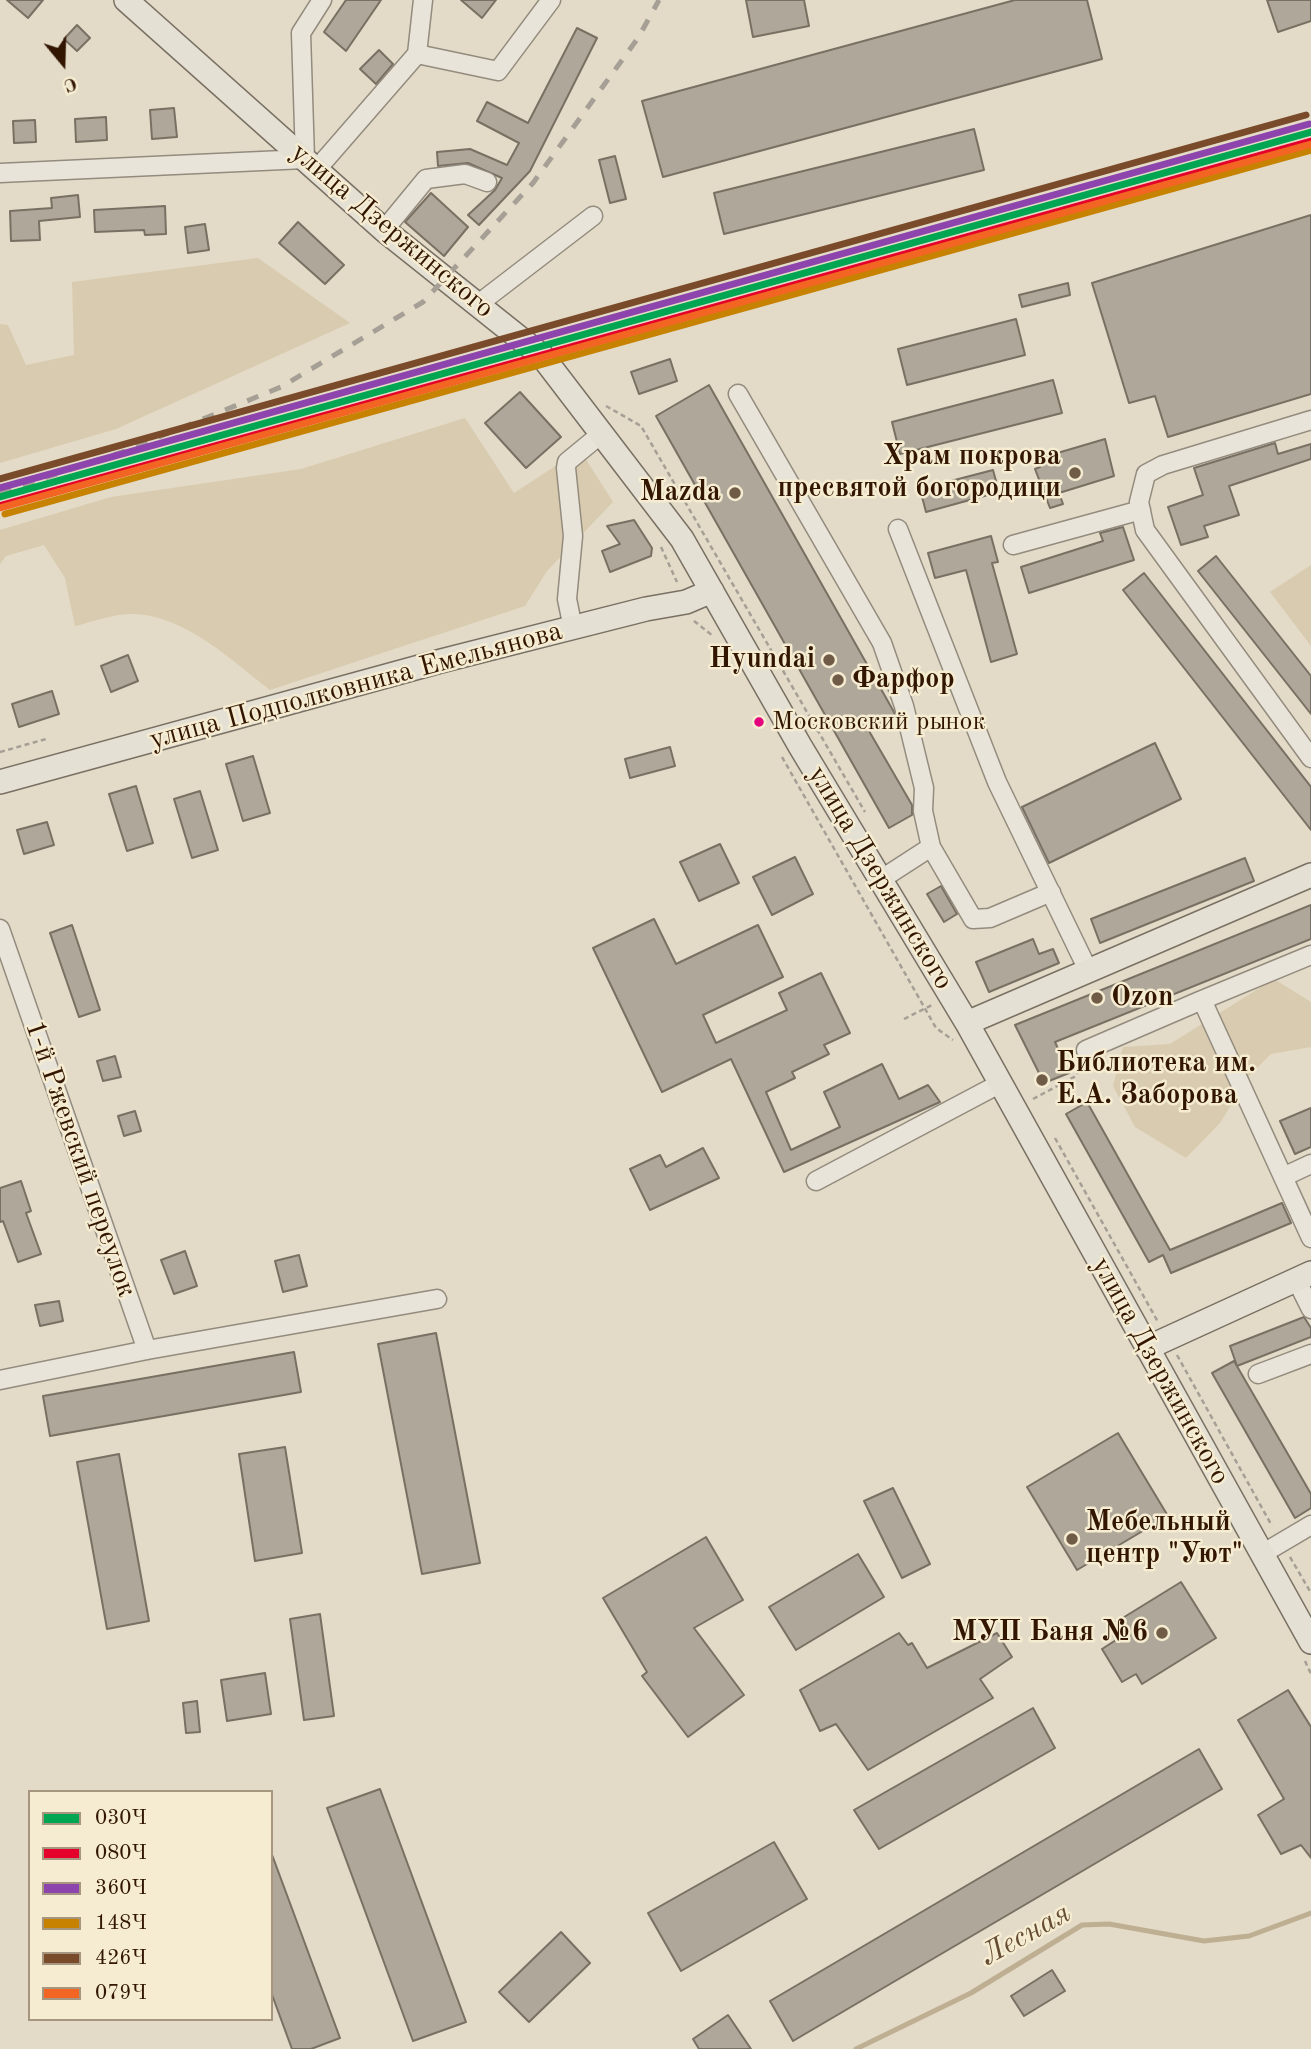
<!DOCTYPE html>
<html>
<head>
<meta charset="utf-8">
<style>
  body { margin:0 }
  #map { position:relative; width:1311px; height:2049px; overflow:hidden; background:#e3dbc7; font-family:"Old Standard TT",serif }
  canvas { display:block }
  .legend { position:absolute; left:28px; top:1790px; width:245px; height:231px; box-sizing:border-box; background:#f5ecd2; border:2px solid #a7967f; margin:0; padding:9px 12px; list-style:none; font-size:21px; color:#321602 }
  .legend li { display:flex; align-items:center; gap:14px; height:35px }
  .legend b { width:35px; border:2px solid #a7967f }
  .north { position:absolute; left:28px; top:28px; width:70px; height:70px; -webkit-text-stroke:5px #f5ecd2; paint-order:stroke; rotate:161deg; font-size:19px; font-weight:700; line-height:28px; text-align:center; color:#321602 }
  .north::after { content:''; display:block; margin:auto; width:24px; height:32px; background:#321602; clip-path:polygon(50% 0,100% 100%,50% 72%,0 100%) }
</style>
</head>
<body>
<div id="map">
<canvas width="1311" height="2049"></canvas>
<ul class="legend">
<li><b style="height:9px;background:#00a651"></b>030Ч</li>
<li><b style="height:9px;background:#e4002b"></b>080Ч</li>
<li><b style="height:9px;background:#8e44ad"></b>360Ч</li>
<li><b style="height:9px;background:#c68200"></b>148Ч</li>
<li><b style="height:9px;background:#7a4b2a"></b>426Ч</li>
<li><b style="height:9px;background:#f26522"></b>079Ч</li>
</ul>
<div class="north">С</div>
</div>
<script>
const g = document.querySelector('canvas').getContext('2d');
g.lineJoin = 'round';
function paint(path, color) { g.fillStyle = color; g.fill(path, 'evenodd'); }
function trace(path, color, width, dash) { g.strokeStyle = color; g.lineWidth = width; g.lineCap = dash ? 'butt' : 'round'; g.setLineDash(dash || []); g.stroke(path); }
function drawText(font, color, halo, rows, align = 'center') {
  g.font = font + ' "Old Standard TT",serif'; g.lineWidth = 5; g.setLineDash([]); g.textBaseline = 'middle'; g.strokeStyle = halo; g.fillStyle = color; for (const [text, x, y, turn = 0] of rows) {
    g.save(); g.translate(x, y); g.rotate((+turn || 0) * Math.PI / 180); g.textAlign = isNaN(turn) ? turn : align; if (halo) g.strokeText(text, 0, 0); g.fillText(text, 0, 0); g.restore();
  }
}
const green = new Path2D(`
  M258 258 350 323 116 429 0 463V324L8 325 26 365 74 355 72 282Z
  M465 418 514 493 580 450 613 502 547 571 525 606 270 690C231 660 186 616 134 614 115 613 93 622 75 626L65 578 44 545 6 556 0 564V530L111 497 301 469Z
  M1311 565V646L1270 592Z
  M1274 979 1311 1002V1047L1271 1054 1248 1077 1220 1123 1186 1158 1135 1127 1113 1086 1123 1047 1170 1044Z`);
const stream = new Path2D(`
  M856 2049 971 1993 1082 1925 1109 1924 1204 1941 1249 1936 1311 1913`);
const building = new Path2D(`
  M7 0H43L28 18Z
  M346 0H381L346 51 324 32Z
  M461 0H496L482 18Z
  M746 0H804L809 26 753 37Z
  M1015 0H1087L1102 59 663 177 642 101Z
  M1267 0H1311V21L1278 32Z
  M77 25 90 38 77 51 64 39Z
  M577 28 597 38 530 171 479 225 468 215 495 190 502 178 468 163 438 166 437 152 470 149 507 165 519 143 477 121 487 102 528 123Z
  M379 50 393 64 376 84 360 69Z
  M174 108 177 137 152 139 150 110Z
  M106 117 107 140 76 142 75 119Z
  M35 120 36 142 14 143 13 121Z
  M974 129 984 170 724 234 714 193Z
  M615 156 626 199 610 203 599 160Z
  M431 193 468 227 444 256 405 222Z
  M78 195 80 217 39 221 40 240 11 241 10 211 52 208 51 198Z
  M165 206 166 234 145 235 144 230 95 232 94 210Z
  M1311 215V394L1168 437 1155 396 1129 403 1092 283Z
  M298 222 344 265 325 284 279 243Z
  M205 224 209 250 188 253 185 227Z
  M1068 283 1070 295 1022 307 1019 295Z
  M1016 319 1025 355 907 385 898 349Z
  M670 359 677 381 639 394 631 372Z
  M1053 380 1062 413 900 454 892 422Z
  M709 385 894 712 895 716 869 731 912 805V815L889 828 656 416Z
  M520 392 561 437 526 468 485 423Z
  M1105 439 1114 476 1059 493 1063 504 1050 508 1035 469 1040 467 1037 459Z
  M1275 443 1278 454 1311 444V459L1229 486 1239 515 1204 526 1208 537 1181 545 1168 507 1203 495 1194 468Z
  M993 470 999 492 926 512 920 489Z
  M634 520 652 548 651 556 610 572 602 551 620 544 607 526Z
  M1123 527 1134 560 1029 593 1021 567 1103 541 1100 533Z
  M991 536 998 562 992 563 1017 654 991 662 966 570 935 578 928 553Z
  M1216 556 1311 676V714L1198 571Z
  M1144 573 1311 787V830L1123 590Z
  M128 655 138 681 111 692 101 666Z
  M52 691 59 714 19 727 12 704Z
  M1155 743 1181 799 1049 863 1022 807Z
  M670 747 675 766 630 778 625 759Z
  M253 756 270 813 243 821 226 764Z
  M136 786 153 843 127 851 109 794Z
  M200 791 218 850 192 858 174 799Z
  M47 822 54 845 24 854 17 830Z
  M720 844 739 883 699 901 680 862Z
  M795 857 813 894 772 915 753 877Z
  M1245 858 1254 881 1100 943 1091 919Z
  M941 886 957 914 944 922 927 894Z
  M1311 905V939L1055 1042 1069 1073 1044 1083 1015 1025Z
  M654 919 676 964 758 925 783 977 703 1015 716 1043 787 1010 779 993 821 973 850 1033 824 1045 829 1054 792 1072 795 1078 766 1092 791 1150 840 1127 824 1092 882 1064 899 1099 928 1085 940 1102 784 1172 731 1059 662 1092 593 948Z
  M72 925 100 1010 79 1017 50 933Z
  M1033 939 1039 954 1053 949 1059 963 989 992 976 962Z
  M115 1056 121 1077 103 1081 97 1061Z
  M1087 1102 1170 1250 1282 1203 1291 1223 1171 1273 1163 1255 1149 1262 1066 1114Z
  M1311 1108V1147L1295 1154 1280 1121Z
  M135 1111 141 1131 124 1136 118 1116Z
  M703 1148 719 1178 650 1210 630 1169 660 1155 666 1167Z
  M21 1181 31 1211 26 1213 41 1254 18 1262 3 1221 0 1222V1188Z
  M185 1251 197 1286 174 1294 161 1260Z
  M299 1255 307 1286 283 1292 275 1261Z
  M59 1301 63 1321 40 1326 35 1305Z
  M1304 1317 1311 1328V1337L1237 1366 1230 1346Z
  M436 1333 480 1563 422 1574 378 1344Z
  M294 1352 301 1392 50 1436 43 1396Z
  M1234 1361 1311 1494V1508L1295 1518 1212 1373Z
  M1118 1433 1168 1516 1077 1570 1027 1487Z
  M285 1447 302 1553 255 1561 239 1454Z
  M119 1454 149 1621 107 1629 77 1462Z
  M893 1488 930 1564 902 1578 864 1501Z
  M706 1537 743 1600 694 1628 744 1695 688 1737 642 1676 647 1672 603 1598Z
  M858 1554 884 1597 796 1650 769 1607Z
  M1181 1582 1216 1638 1142 1684 1136 1674 1122 1682 1102 1649 1116 1640 1108 1627Z
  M320 1614 334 1716 304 1720 290 1619Z
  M899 1633 908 1645 912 1643 927 1668 997 1633 1012 1657 980 1679 993 1698 868 1770 836 1724 820 1731 800 1690Z
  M265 1673 271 1714 227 1721 221 1680Z
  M1288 1690 1311 1727V1858L1301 1845 1281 1854 1258 1815 1284 1799 1238 1720Z
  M197 1701 200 1732 186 1733 183 1703Z
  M1033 1708 1055 1748 879 1849 854 1810Z
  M1199 1749 1222 1789 793 2041 770 2001Z
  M380 1789 466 2022 413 2041 327 1808Z
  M774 1842 807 1899 681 1971 648 1913Z
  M271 1852 340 2038 311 2049H292L271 1992Z
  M561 1932 590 1963 529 2022 499 1992Z
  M1052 1970 1065 1991 1024 2016 1011 1996Z
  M728 2015 751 2049H699L693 2039Z`);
const path = new Path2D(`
  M606 406 641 426 865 812
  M661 547 677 582
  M694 621 713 636
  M0 752 46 739
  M782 757 936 1028 953 1040
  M904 1019 932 1005
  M1033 1099 1076 1076 1080 1067
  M1055 1138 1158 1322
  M1177 1355 1272 1526
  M1290 1557 1311 1593
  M1305 1661 1311 1674`);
const minor = new Path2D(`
  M417 54 498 71 551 0
  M317 169 417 54 423 0
  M0 173 305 159 301 33 322 0
  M384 230 426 179 465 174 487 182
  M477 305 593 216
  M738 394 882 643 904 706 924 788 923 811 931 847 973 919 990 918 1051 892
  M1311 420 1163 465 1146 474 1139 502 1145 530 1311 758
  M898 529 997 782 1088 970
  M1013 545 1141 510
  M573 628 567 599 573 536 566 468 567 462 601 434
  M880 880 931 847
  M0 929 147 1350
  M1202 1000 1311 955
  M1086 1050 1202 1000 1311 1238
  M1283 1177 1311 1164
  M816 1181 1001 1083
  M1296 1279 1311 1309
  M1258 1374 1311 1354
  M0 1380 147 1350 437 1299
  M1262 1554 1311 1525`);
const major = new Path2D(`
  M126 0 384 230 542 356 682 539 800 746 967 1023 1311 1642
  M0 782 441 661 646 609 686 602 712 591
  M967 1023 1311 875
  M1147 1348 1311 1273`);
const rail = new Path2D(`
  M0 493 125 451 281 387 423 302 533 183 638 38 659 0`);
const rail1 = new Path2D(`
  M0 497 1311 132`);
const rail2 = new Path2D(`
  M2 505 1311 141`);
const rail3 = new Path2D(`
  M0 488 1309 124`);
const rail4 = new Path2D(`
  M5 514 1311 150`);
const rail5 = new Path2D(`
  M0 479 1306 115`);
const rail6 = new Path2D(`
  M0 508 1311 144`);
const markers = [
  [1075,473,7,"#705b47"],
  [735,493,7,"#705b47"],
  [829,660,7,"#705b47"],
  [838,680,7,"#705b47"],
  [759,722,6,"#e5007d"],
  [1097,998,7,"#705b47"],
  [1042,1080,7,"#705b47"],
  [1072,1539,7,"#705b47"],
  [1162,1633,7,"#705b47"]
];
const busNames = [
  ["Московский рынок",772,722]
];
const streetNames = [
  ["улица Дзержинского",392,231,40],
  ["улица Подполковника Емельянова",356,686,-15],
  ["улица Дзержинского",880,878,59],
  ["1-й Ржевский переулок",80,1159,71],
  ["улица Дзержинского",1160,1371,61]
];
const poiNames = [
  ["Храм покрова",1061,457],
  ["пресвятой богородици",1061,489],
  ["Mazda",721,493],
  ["Hyundai",815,660],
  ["Фарфор",852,680,"left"],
  ["Ozon",1111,998,"left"],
  ["Библиотека им.",1056,1064,"left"],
  ["Е.А. Заборова",1056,1096,"left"],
  ["Мебельный",1086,1523,"left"],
  ["центр \"Уют\"",1086,1555,"left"],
  ["МУП Баня №6",1148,1633]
];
const waterNames = [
  ["Лесная",1026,1935,-29]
];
paint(green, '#d9cbaf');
trace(stream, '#bfaf92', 5);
paint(building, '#afa799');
trace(building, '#797063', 2);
trace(minor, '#938b7d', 21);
trace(major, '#797063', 26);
trace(path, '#a59f95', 2.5, [5, 3.5]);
trace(minor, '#e9e4da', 18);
trace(major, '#e5e0d4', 23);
trace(rail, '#a59f95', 5, [12, 12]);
trace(rail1, '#00a651', 7);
trace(rail2, '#e4002b', 7);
trace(rail3, '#8e44ad', 7);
trace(rail4, '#c68200', 7);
trace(rail5, '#7a4b2a', 7);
trace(rail6, '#f26522', 7);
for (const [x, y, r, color] of markers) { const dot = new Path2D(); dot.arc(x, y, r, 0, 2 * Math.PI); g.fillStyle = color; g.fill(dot); trace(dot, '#f5ecd2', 2.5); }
drawText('26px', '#321602', '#f5ecd2', busNames, 'left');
drawText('28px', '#321602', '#f5ecd2', streetNames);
drawText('bold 28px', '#321602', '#f5ecd2', poiNames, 'right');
drawText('italic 30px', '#644c32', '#f5ecd2', waterNames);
</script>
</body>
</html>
